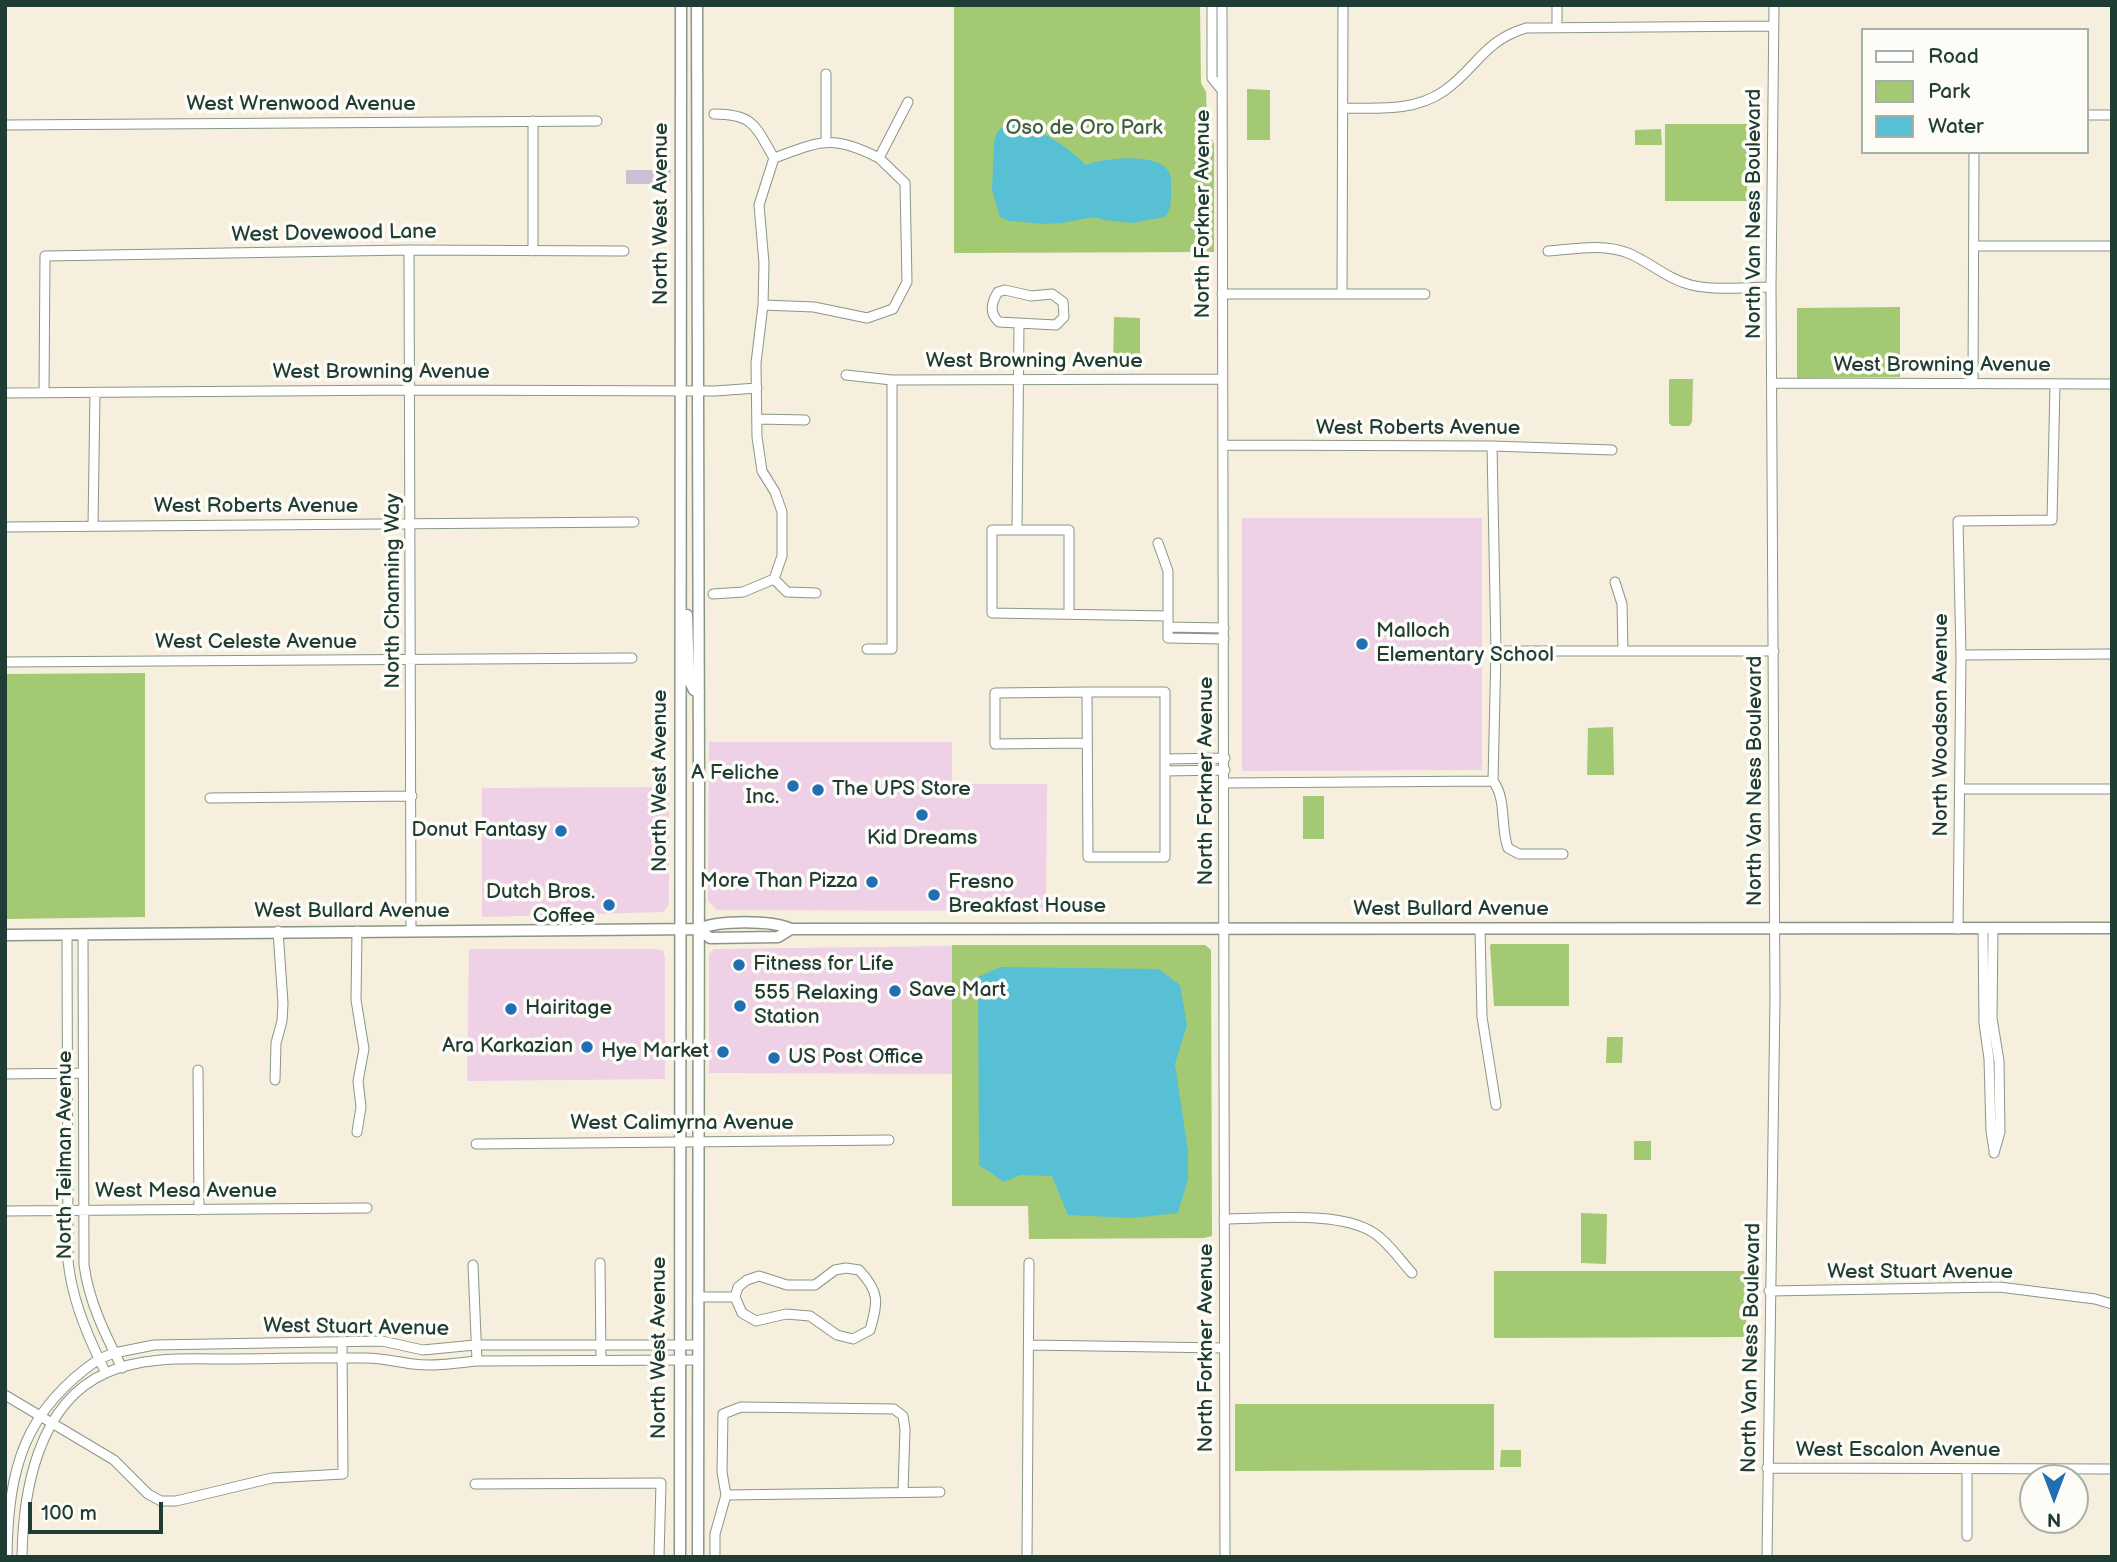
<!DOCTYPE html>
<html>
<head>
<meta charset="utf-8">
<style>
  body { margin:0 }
  #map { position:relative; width:2117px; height:1562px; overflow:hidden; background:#f6efdd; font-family:"Balsamiq Sans",sans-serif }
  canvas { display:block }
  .frame { position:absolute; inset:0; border:7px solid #1f3d34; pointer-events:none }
  .legend { position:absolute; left:1861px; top:28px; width:228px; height:126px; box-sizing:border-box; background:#fdfcf7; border:2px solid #a4b0a9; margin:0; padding:9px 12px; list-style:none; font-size:21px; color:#1f3d34 }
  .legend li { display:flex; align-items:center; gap:14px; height:35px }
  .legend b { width:35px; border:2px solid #a4b0a9 }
  .north { position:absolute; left:2019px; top:1464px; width:70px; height:70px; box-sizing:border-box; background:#fdfcf7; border:2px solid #a4b0a9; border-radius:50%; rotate:180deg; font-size:19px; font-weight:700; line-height:28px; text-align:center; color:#1f3d34 }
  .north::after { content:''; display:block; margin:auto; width:24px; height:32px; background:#1f6fb2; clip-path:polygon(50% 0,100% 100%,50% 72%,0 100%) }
  .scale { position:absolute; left:28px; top:1502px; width:135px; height:32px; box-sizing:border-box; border:4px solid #1f3d34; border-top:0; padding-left:9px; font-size:21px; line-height:24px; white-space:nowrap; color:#1f3d34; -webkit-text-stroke:5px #fdfcf7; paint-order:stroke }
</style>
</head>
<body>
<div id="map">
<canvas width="2117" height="1562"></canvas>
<div class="frame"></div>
<ul class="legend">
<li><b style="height:9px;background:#fff"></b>Road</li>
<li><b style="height:19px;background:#a4c973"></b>Park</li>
<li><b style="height:19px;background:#57c0d4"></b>Water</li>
</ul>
<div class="north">N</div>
<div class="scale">100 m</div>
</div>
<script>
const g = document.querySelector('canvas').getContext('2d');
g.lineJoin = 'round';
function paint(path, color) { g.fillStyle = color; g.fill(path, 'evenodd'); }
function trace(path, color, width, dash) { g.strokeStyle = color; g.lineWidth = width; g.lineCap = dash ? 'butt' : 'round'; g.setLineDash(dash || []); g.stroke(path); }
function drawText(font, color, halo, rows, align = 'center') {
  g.font = font + ' "Balsamiq Sans",sans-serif'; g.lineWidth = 7; g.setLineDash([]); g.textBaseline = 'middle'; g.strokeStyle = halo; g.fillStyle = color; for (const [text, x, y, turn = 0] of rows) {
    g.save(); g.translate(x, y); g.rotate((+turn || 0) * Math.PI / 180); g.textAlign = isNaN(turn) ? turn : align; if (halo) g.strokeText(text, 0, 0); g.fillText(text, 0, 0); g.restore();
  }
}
const built = new Path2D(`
  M1242 518H1482V770L1242 771Z
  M709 742H952V784H1047L1046 911 717 910 708 901Z
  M669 787V904L664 912 482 917V788Z
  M952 946V1074L709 1073V954L714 949Z
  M469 949H657L663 951 665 957V1079L467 1081Z`);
const industrial = new Path2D(`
  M626 170H671L670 184H626Z`);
const green = new Path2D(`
  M954 5H1200L1201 83 1206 92 1207 129 1214 144V252L954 253Z
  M1247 89 1270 90V140H1247Z
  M1665 124H1747V201H1665Z
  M1661 129 1662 145H1635V130Z
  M1900 307V377L1797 378V308Z
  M1114 317 1140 318V367H1113Z
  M1669 379H1693L1692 422 1689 426H1672L1669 423Z
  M145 673V917L5 919V674Z
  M1613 727 1614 775H1587L1588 728Z
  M1303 796H1324V839H1303Z
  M1491 944H1569V1006H1494L1490 946Z
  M952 945H1205L1211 950 1212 1236 1204 1238 1029 1239 1028 1206H952Z
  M1607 1037H1623L1622 1063H1606Z
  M1634 1141H1651V1160H1634Z
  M1581 1213 1607 1214 1606 1264 1581 1263Z
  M1494 1271H1747L1746 1337 1494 1338Z
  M1235 1404H1494V1470L1235 1471Z
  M1501 1450H1521V1467H1500Z`);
const water = new Path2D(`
  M1017 124C1042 130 1068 147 1086 165 1104 158 1153 153 1167 169 1172 174 1171 183 1171 190 1171 200 1172 208 1165 217L1132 223 1105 220 1094 217 1062 223 1044 224 1010 221 1000 217 992 190 994 143 996 134 1001 128Z
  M1000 967 1159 969 1180 985 1187 1025 1175 1064 1188 1151V1179L1178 1213 1133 1218 1068 1215 1052 1176 1020 1175 1004 1182 979 1165 978 977Z`);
const minor = new Path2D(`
  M1212 5V78L1221 89
  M1222 5 1225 1557
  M1557 5V27
  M826 74V141
  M1343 108C1377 108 1414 112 1444 91 1477 68 1483 41 1526 28L1774 26
  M714 114C754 114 755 126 774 158
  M2087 115H2112
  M533 121V251
  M5 125 597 121
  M1974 246H2112
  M409 250 411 931
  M1548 251C1575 249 1603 243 1628 253 1650 262 1667 279 1691 285 1716 291 1745 287 1771 287
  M1005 290 1031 296 1052 294 1063 302 1064 317 1056 325 999 322C989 313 991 303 998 292Z
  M1222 294H1425
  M1342 294 1343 5
  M763 305 814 307 867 318 893 309 907 282 905 183 879 158 908 102
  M846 375 892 380 1222 379
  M1772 383 2112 384
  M1973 384 1974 152
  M44 392 45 256 409 250 624 251
  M5 393 410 390 715 391 757 388
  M758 419 805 420
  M1224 445 1492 446 1612 450
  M1492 446 1496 651 1493 781
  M93 526 95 393
  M5 527 634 522
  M1017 530 1019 324
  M1158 543 1168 571V616
  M774 579 782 556V512L775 492 762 471 757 437 756 363 763 305 764 263 759 205 774 158C821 141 832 134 879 158
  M1615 582 1622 604 1623 651
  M713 594 743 592 774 579 787 592 816 593
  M1069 614V530H992V613L1168 616V638L1224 639
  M1168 627 1224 628
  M867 649H892V380
  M1496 651H1774
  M1961 655 2112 654
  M5 662 632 658
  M1087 692H1165V857H1088Z
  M1087 743 995 744V693L1087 692
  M1166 759 1225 758
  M1165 771 1225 770
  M1493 781C1507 799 1500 827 1508 848L1519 854H1563
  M1225 783 1493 781
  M1960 789H2112
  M210 798 412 796
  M1480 929 1482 1017 1496 1105
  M1958 929 1961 655 1958 521 2052 520 2055 384
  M1983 929 1984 1023 1989 1059 1991 1131 1994 1150
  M1993 929 1992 1018 1999 1061 2000 1132 1994 1153
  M83 935 84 1265C89 1302 105 1334 122 1368
  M198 1070 199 1210
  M5 1074 83 1073
  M275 1080 276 1043 282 1021 283 1003 278 931
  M357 1132 361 1107 358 1081 364 1049 356 1000 357 931
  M476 1144 889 1140
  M5 1211 367 1208
  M1224 1219C1266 1219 1340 1210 1374 1233 1389 1243 1400 1260 1412 1273
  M600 1263 601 1360
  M473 1265 477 1361
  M846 1268 859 1270C880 1292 878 1302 870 1330L853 1339 837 1335 810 1316 786 1314 756 1321 742 1313 735 1297 738 1287 747 1280 759 1276 787 1285H815L835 1270Z
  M1769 1291 1999 1287 2095 1299 2112 1304
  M698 1297H735
  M1029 1345 1223 1348
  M106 1373 99 1359 114 1353 154 1345 382 1341 423 1350 475 1345H698
  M5 1395 114 1460 148 1494 161 1501H176L272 1478 343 1474 342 1343
  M1767 1468 2112 1469
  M1967 1469V1536
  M475 1484 661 1483 659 1557
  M726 1495 940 1492
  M7 1557C8 1469 24 1410 99 1359 84 1327 72 1297 68 1261L67 935
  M22 1557C23 1491 38 1403 106 1373 143 1356 188 1359 227 1359 273 1359 320 1357 366 1358 382 1358 397 1362 413 1364 435 1367 456 1363 477 1361L698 1360
  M715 1557V1534L726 1495 722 1472 723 1414 741 1407 894 1409 903 1416 905 1429 903 1491
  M1027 1557 1029 1263
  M1767 1557 1775 998 1771 287 1774 5`);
const major = new Path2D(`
  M697 5 699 781 698 1557
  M687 615 689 680 694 690 699 693
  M699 929 710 938 778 937 791 929
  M5 935 699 929C719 920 771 920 791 929L2112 928
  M680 1557 681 5`);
const markers = [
  [1362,644,7,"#1f6fb2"],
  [793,786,7,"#1f6fb2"],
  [818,790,7,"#1f6fb2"],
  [922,815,7,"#1f6fb2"],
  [561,831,7,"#1f6fb2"],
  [872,882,7,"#1f6fb2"],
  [934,895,7,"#1f6fb2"],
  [609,905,7,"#1f6fb2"],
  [739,965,7,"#1f6fb2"],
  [895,991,7,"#1f6fb2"],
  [740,1006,7,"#1f6fb2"],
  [511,1009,7,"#1f6fb2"],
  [587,1047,7,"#1f6fb2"],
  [723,1052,7,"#1f6fb2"],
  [774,1058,7,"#1f6fb2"]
];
const streetNames = [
  ["West Wrenwood Avenue",301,105],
  ["North West Avenue",662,214,-90],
  ["North Forkner Avenue",1204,214,-90],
  ["North Van Ness Boulevard",1755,214,-90],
  ["West Dovewood Lane",334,234,-1],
  ["West Browning Avenue",1034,362],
  ["West Browning Avenue",1942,366],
  ["West Browning Avenue",381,373],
  ["West Roberts Avenue",1418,429],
  ["West Roberts Avenue",256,507],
  ["North Channing Way",394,591,-90],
  ["West Celeste Avenue",256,643],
  ["North Woodson Avenue",1942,725,-90],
  ["North West Avenue",661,781,-90],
  ["North Forkner Avenue",1207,781,-90],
  ["North Van Ness Boulevard",1756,781,-90],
  ["West Bullard Avenue",1451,910],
  ["West Bullard Avenue",352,912],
  ["West Calimyrna Avenue",682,1124],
  ["North Teilman Avenue",66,1155,-90],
  ["West Mesa Avenue",186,1192],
  ["West Stuart Avenue",1920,1273],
  ["West Stuart Avenue",356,1328,1],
  ["North West Avenue",660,1348,-90],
  ["North Forkner Avenue",1207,1348,-90],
  ["North Van Ness Boulevard",1752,1348,-89],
  ["West Escalon Avenue",1898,1451]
];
const parkNames = [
  ["Oso de Oro Park",1084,129]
];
const poiNames = [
  ["Malloch",1376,632],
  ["Elementary School",1376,656],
  ["A Feliche",779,774,"right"],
  ["Inc.",779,798,"right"],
  ["The UPS Store",832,790],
  ["Donut Fantasy",547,831,"right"],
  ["Kid Dreams",922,839,"center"],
  ["More Than Pizza",858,882,"right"],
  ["Fresno",948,883],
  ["Breakfast House",948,907],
  ["Dutch Bros.",595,893,"right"],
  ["Coffee",595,917,"right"],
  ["Fitness for Life",753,965],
  ["Save Mart",909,991],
  ["555 Relaxing",754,994],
  ["Station",754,1018],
  ["Hairitage",525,1009],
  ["Ara Karkazian",573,1047,"right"],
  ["Hye Market",709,1052,"right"],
  ["US Post Office",788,1058]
];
paint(built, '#eed0e7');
paint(industrial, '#ccbed3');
paint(green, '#a4c973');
paint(water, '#57c0d4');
trace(minor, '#8a9688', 11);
trace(major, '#8a9688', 13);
trace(minor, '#fff', 9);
trace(major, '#fff', 10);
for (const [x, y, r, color] of markers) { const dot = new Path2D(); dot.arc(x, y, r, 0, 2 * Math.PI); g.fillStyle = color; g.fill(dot); trace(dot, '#fdfcf7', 2.5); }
drawText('21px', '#1f3d34', '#fdfcf7', streetNames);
drawText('21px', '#406044', '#fdfcf7', parkNames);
drawText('21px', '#1f3d34', '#fdfcf7', poiNames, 'left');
</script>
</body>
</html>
